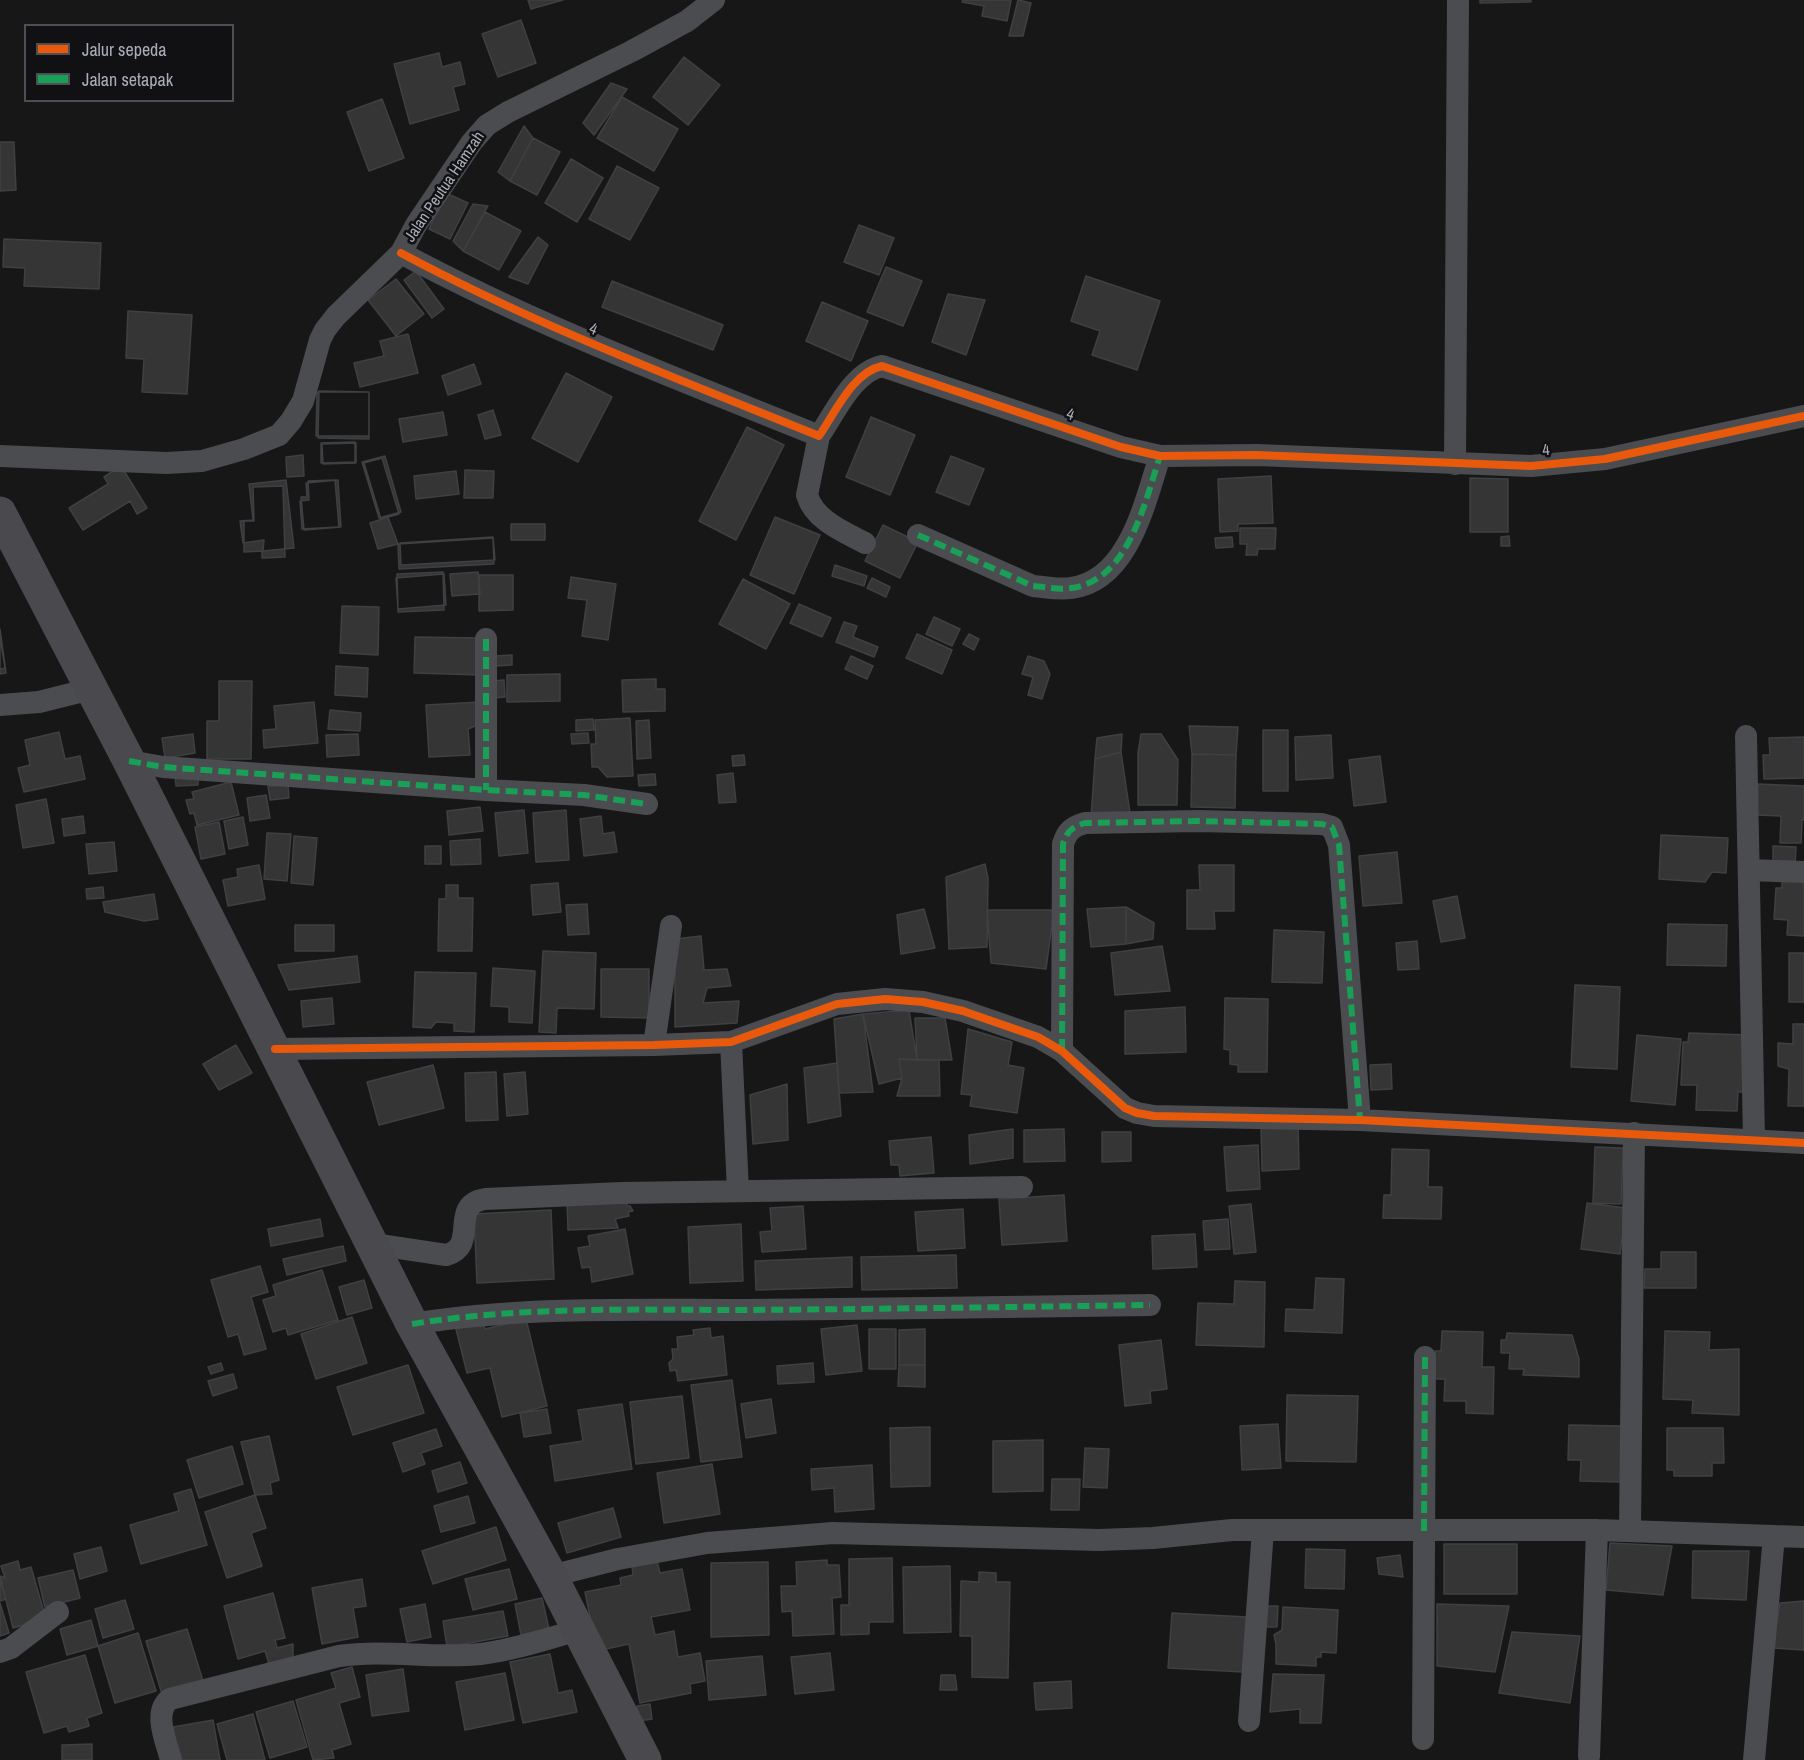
<!DOCTYPE html>
<html>
<head>
<meta charset="utf-8">
<style>
  body { margin:0 }
  #map { position:relative; width:1804px; height:1760px; overflow:hidden; background:#171717; font-family:"Archivo Narrow",sans-serif }
  canvas { display:block }
  .legend { position:absolute; left:24px; top:24px; width:210px; height:78px; box-sizing:border-box; background:#111113; border:2px solid #4d4f55; margin:0; padding:8px 10px; list-style:none; font-size:18px; color:#a8adb8 }
  .legend li { display:flex; align-items:center; gap:12px; height:30px }
  .legend b { width:30px; border:2px solid #4d4f55 }
</style>
</head>
<body>
<div id="map">
<canvas width="1804" height="1760"></canvas>
<ul class="legend">
<li><b style="height:8px;background:#e8590c"></b>Jalur sepeda</li>
<li><b style="height:8px;background:#1a9f57"></b>Jalan setapak</li>
</ul>
</div>
<script>
const g = document.querySelector('canvas').getContext('2d');
g.lineJoin = 'round';
function paint(path, color) { g.fillStyle = color; g.fill(path, 'evenodd'); }
function trace(path, color, width, dash) { g.strokeStyle = color; g.lineWidth = width; g.lineCap = dash ? 'butt' : 'round'; g.setLineDash(dash || []); g.stroke(path); }
function drawText(font, color, halo, rows, align = 'center') {
  g.font = font + ' "Archivo Narrow",sans-serif'; g.lineWidth = 5; g.setLineDash([]); g.textBaseline = 'middle'; g.strokeStyle = halo; g.fillStyle = color; for (const [text, x, y, turn = 0] of rows) {
    g.save(); g.translate(x, y); g.rotate((+turn || 0) * Math.PI / 180); g.textAlign = isNaN(turn) ? turn : align; if (halo) g.strokeText(text, 0, 0); g.fillText(text, 0, 0); g.restore();
  }
}
const building = new Path2D(`
  M528 0H563L531 9Z
  M963 0H1011L1007 21 982 16 984 6 962 2Z
  M1018 0 1031 3 1023 36H1009Z
  M1480 0H1531V2L1480 3Z
  M521 20 536 63 498 77 482 34Z
  M439 53 442 67 460 62 465 84 453 87 459 110 410 124 394 64Z
  M684 57 720 85 688 125 653 97Z
  M611 83 627 89 594 135 583 123Z
  M622 97 678 129 654 171 597 138Z
  M382 99 404 158 369 171 347 112Z
  M524 126 533 138 510 181 498 172Z
  M533 138 560 152 537 195 510 181Z
  M0 142H14L16 190 0 191Z
  M571 159 603 178 577 222 545 203Z
  M617 166 659 188 630 240 589 219Z
  M446 193 468 203 450 239 429 229Z
  M473 204 488 206 463 251 453 241Z
  M485 212 521 231 499 270 463 251Z
  M859 225 894 238 879 275 844 262Z
  M538 237 548 245 528 284 509 277Z
  M4 239 101 243 99 289 24 286 25 268 3 267Z
  M886 267 922 281 903 326 867 312Z
  M416 271 444 309 432 318 404 280Z
  M1086 276 1160 301 1137 370 1092 355 1100 331 1071 321Z
  M396 279 424 314 396 336 368 300Z
  M612 281 723 325 713 350 602 307Z
  M948 294 985 300 966 355 932 342Z
  M822 302 868 321 851 361 806 341Z
  M128 311 192 315 187 394 142 392 144 359 126 358Z
  M408 334 418 373 360 387 354 363 384 356 380 341Z
  M474 364 481 384 448 395 442 376Z
  M566 373 612 397 578 462 532 438Z
  M319 391 369 392V439L318 438Z
  M317 392H369V436H316Z
  M493 410 501 435 485 439 478 415Z
  M443 412 447 435 403 442 399 419Z
  M871 417 915 435 890 495 846 477Z
  M747 427 784 445 736 540 699 521Z
  M355 442V462L321 463V443Z
  M356 443V463L323 464 322 444Z
  M303 455 304 476 287 477 286 457Z
  M385 456 401 512 379 518 362 462Z
  M951 456 984 469 969 505 936 492Z
  M382 458 399 514 381 519 364 463Z
  M121 466 147 508 137 514 130 501 83 530 69 508 108 484 104 477Z
  M465 470 494 471 493 498H464Z
  M456 471 459 494 416 499 414 476Z
  M1271 476 1273 523 1238 524V531L1220 532 1218 479Z
  M1470 478 1508 479V532H1470Z
  M286 480 294 548 263 551 264 540 243 543 240 521 253 520 249 484Z
  M335 480 339 527 302 529 300 501 309 500 308 481Z
  M338 480 341 527 304 530 301 497H307L306 483Z
  M283 486 285 557 262 558V551L244 552V521H254L253 487Z
  M388 517 398 544 378 549 370 523Z
  M775 517 820 535 794 594 750 575Z
  M511 524H545V540H511Z
  M883 525 918 542 900 578 865 561Z
  M1240 528H1276L1275 549H1258L1257 555H1246L1247 544H1240Z
  M1509 536 1510 546H1501V537Z
  M493 537 495 560 401 565 400 543Z
  M1232 537 1233 547 1216 548 1215 538Z
  M493 538 494 564 399 569 398 544Z
  M835 565 867 576 864 586 832 576Z
  M443 572 444 610 398 612 397 574Z
  M478 572 480 594 452 596 450 574Z
  M444 574 446 605 398 609 396 578Z
  M479 575H513V610L479 611Z
  M571 577 616 584 608 640 582 636 587 600 568 598Z
  M872 578 890 587 886 597 867 588Z
  M743 579 790 604 766 649 719 624Z
  M799 604 831 618 822 637 790 623Z
  M342 606 379 607 378 655 340 653Z
  M934 617 960 629 952 646 926 634Z
  M844 622 857 626 853 637 878 647 874 657 836 642Z
  M0 629 6 673 0 674Z
  M917 634 952 650 942 674 906 658Z
  M969 634 979 639 974 650 963 644Z
  M0 637 5 668 0 669Z
  M415 637 481 638V675L414 673Z
  M512 655V665L495 666V656Z
  M851 656 873 666 867 679 845 669Z
  M1028 656 1044 661 1050 674 1042 699 1028 695 1033 677 1022 674Z
  M336 666 368 668 367 697 335 695Z
  M560 674V701L507 702V675Z
  M656 679V689H665V711L623 712 622 680Z
  M504 680 505 697 494 698V681Z
  M219 681H252L251 759H207V721H219Z
  M314 702 318 743 264 748 263 730 276 729 274 706Z
  M480 702 482 723 468 729 470 755 429 757 426 705Z
  M330 710 361 713 360 731 328 729Z
  M630 718 633 776 607 777 598 767H592L591 744H596L595 720Z
  M593 719 594 730 576 731V720Z
  M649 720 651 758 637 759 636 721Z
  M1189 726 1238 727 1236 755 1192 754Z
  M1263 730H1288V791H1263Z
  M59 732 65 759 80 756 85 779 24 792 18 768 30 765 25 740Z
  M588 733 589 743 572 744 571 734Z
  M193 734 195 753 165 758 162 738Z
  M358 734 359 755 327 757 326 735Z
  M1122 734 1121 752 1095 759 1097 738Z
  M1141 734H1161L1178 760 1177 805H1138V753Z
  M1331 735 1333 778 1296 780 1295 737Z
  M1804 737V778L1764 779 1763 755H1770L1769 738Z
  M1121 752 1130 813 1091 818 1095 759Z
  M1192 754 1236 755 1235 808 1191 807Z
  M744 755 745 765 733 766 732 756Z
  M1380 756 1386 802 1354 806 1349 760Z
  M198 773V785L176 786 175 774Z
  M733 773 736 802 719 803 717 775Z
  M655 774 656 785 639 786 638 775Z
  M231 782 239 815 197 825 194 813 190 814 186 800 194 799 192 792Z
  M1758 784 1804 786V820H1802L1801 843H1780L1781 816 1757 815Z
  M288 785 289 798 270 800 268 786Z
  M266 795 270 818 250 821 247 798Z
  M46 799 54 843 23 848 16 805Z
  M480 807 483 831 449 835 447 811Z
  M524 810 528 853 499 856 495 813Z
  M566 810 569 860 536 862 533 813Z
  M83 816 85 833 64 836 62 819Z
  M601 816 603 834 614 832 617 852 584 856 580 819Z
  M243 817 248 845 229 849 224 821Z
  M219 822 225 854 201 859 195 827Z
  M267 833 291 834 287 881 264 879Z
  M1661 835 1728 838 1726 873 1712 872 1705 882 1659 879Z
  M294 836 317 838 313 885 291 883Z
  M480 839 481 864 451 865 450 841Z
  M114 842 117 871 89 874 86 844Z
  M425 846H441V864H425Z
  M1773 846 1796 847 1795 866 1773 865Z
  M1397 852 1402 903 1363 906 1359 856Z
  M985 864 988 878 987 947 949 949 946 877Z
  M259 865 265 899 228 906 223 880 238 877 237 869Z
  M1199 865H1234V911H1214L1215 929H1187V890H1200Z
  M1782 879 1804 880V936L1787 935 1788 920 1774 919 1776 888H1782Z
  M558 883 561 912 533 915 531 885Z
  M446 885H458V898H473L472 951H438L439 899H446Z
  M103 887 104 898 87 899 86 889Z
  M154 894 158 919 144 921 105 912 103 902Z
  M1457 896 1465 938 1441 942 1433 901Z
  M587 904 589 934 568 935 566 905Z
  M1126 907V944L1091 947 1087 909Z
  M1126 907 1154 923 1153 939 1126 944Z
  M924 909 935 948 901 954 897 915Z
  M987 910H1054L1046 969 991 963Z
  M1668 924 1727 925 1726 966 1667 965Z
  M295 925H334V951H295Z
  M1274 930 1324 932 1322 983 1272 982Z
  M701 936 704 970 727 969 731 986 707 988 703 1003 739 1001 737 1023 675 1027V939Z
  M1417 941 1419 969 1398 970 1396 943Z
  M1162 946 1170 991 1115 995 1111 953Z
  M543 951 596 953 594 1009 557 1008 556 1033 539 1032Z
  M1789 953H1804V1002H1789Z
  M357 956 360 982 289 990 278 965Z
  M493 968 535 971 532 1023 509 1022V1007L491 1006Z
  M601 969H649V1018L601 1017Z
  M415 972 476 973 474 1032 454 1031V1023L436 1022 431 1028 413 1027Z
  M1575 985 1620 987 1617 1069 1571 1067Z
  M332 998 334 1024 303 1027 301 1001Z
  M1225 998 1268 999 1267 1072H1238V1065L1230 1064V1050L1224 1049Z
  M1185 1007 1186 1052 1125 1054V1011Z
  M909 1010 917 1060 899 1059 902 1078 879 1084 863 1014Z
  M863 1014 873 1092 839 1093 834 1019Z
  M915 1018H945L952 1060H917Z
  M1793 1024H1804V1106H1788L1789 1069 1778 1066V1043L1793 1044Z
  M968 1029 1012 1042 1008 1065 1024 1068 1017 1113 970 1106 972 1095 961 1094Z
  M1689 1033 1749 1035 1747 1094 1738 1091 1737 1111 1696 1110 1697 1085H1681L1683 1042H1688Z
  M1637 1035 1681 1039 1675 1105 1631 1101Z
  M236 1045 252 1073 219 1090 203 1064Z
  M899 1059 939 1060 940 1096H897L902 1078Z
  M837 1063 841 1116 808 1123 804 1068Z
  M1391 1064 1392 1089 1371 1090 1370 1065Z
  M433 1065 444 1108 379 1125 367 1082Z
  M496 1072 498 1120 466 1121 465 1073Z
  M525 1072 528 1114 507 1116 504 1074Z
  M787 1084 788 1140 753 1144 750 1095Z
  M1298 1123 1299 1169 1262 1171 1261 1124Z
  M1013 1129V1158L970 1164 969 1135Z
  M1064 1129 1065 1161 1024 1162V1130Z
  M1102 1132H1131V1161L1102 1162Z
  M931 1137 934 1173 900 1176 899 1165H891L889 1141Z
  M1258 1145 1260 1189 1227 1191 1224 1147Z
  M1595 1147 1623 1148 1621 1204 1593 1203Z
  M1392 1149 1429 1150 1428 1187H1442L1441 1219 1383 1218 1384 1195H1391Z
  M1064 1195 1067 1241 1002 1245 999 1199Z
  M626 1198 627 1206H630L633 1211 628 1212 629 1216 615 1219 618 1228 568 1230 567 1200Z
  M1587 1203 1626 1208 1620 1254 1581 1249Z
  M1251 1204 1256 1252 1234 1254 1229 1206Z
  M803 1206 806 1249 762 1252 760 1232 772 1231 770 1208Z
  M963 1209 965 1248 918 1251 915 1212Z
  M551 1210 554 1279 477 1283 474 1214Z
  M320 1219 323 1236 271 1246 268 1229Z
  M1228 1219 1230 1249 1205 1250 1203 1221Z
  M741 1224 743 1281 690 1283 688 1227Z
  M625 1229 633 1274 592 1282 590 1267 582 1268 578 1248 590 1246 588 1236Z
  M1195 1234 1197 1267 1153 1269 1152 1236Z
  M343 1246 346 1261 287 1275 283 1259Z
  M1661 1252H1696V1288H1644L1645 1269H1661Z
  M956 1255 957 1288 862 1290 861 1257Z
  M852 1257V1287L756 1290 755 1261Z
  M260 1266 268 1292 251 1297 266 1349 244 1355 238 1334 228 1337 211 1280Z
  M322 1270 338 1320 288 1335 286 1328 273 1332 263 1300 276 1296 273 1285Z
  M1316 1278 1344 1279 1342 1333 1285 1331 1286 1309 1314 1310Z
  M364 1280 372 1308 347 1315 339 1287Z
  M1235 1281 1265 1282 1264 1347 1196 1345 1198 1303 1234 1304Z
  M352 1317 367 1363 316 1379 301 1334Z
  M526 1319 547 1406 502 1417 490 1368 467 1373 456 1329 483 1323 485 1329Z
  M857 1325 862 1371 826 1375 821 1329Z
  M710 1328 711 1338 723 1336 727 1375 678 1381 676 1370 670 1371 669 1363 673 1359 672 1349H678L677 1337 694 1335 693 1330Z
  M869 1329H896V1369H869Z
  M925 1329V1365H899V1330Z
  M1442 1331 1483 1332 1482 1367H1494L1493 1414 1466 1413V1401H1444L1445 1379H1434L1435 1351H1441Z
  M1665 1331 1710 1332 1709 1350 1739 1349V1415L1692 1413 1693 1400 1663 1399Z
  M1507 1333 1572 1335 1579 1359V1377L1523 1375 1524 1369H1509L1510 1353H1501V1340H1506Z
  M1161 1340 1167 1389 1150 1391 1151 1403 1125 1406 1119 1345Z
  M221 1363 223 1370 211 1374 208 1367Z
  M813 1363 814 1382 778 1384 777 1366Z
  M408 1365 424 1413 353 1435 337 1387Z
  M899 1365H925V1387L898 1386Z
  M233 1374 237 1388 213 1396 208 1381Z
  M732 1380 742 1457 701 1462 691 1385Z
  M1287 1395 1358 1396 1356 1462 1286 1461Z
  M682 1396 689 1458 636 1464 630 1402Z
  M771 1399 776 1433 746 1438 741 1404Z
  M622 1404 632 1469 555 1481 550 1446 583 1441 578 1410Z
  M547 1409 551 1433 524 1437 520 1413Z
  M1278 1424 1281 1468 1242 1470 1240 1426Z
  M1569 1425 1623 1426 1621 1482 1580 1481 1581 1460H1568Z
  M930 1427V1486L891 1487 890 1428Z
  M1667 1428H1723L1724 1463H1712V1476H1674V1470H1667Z
  M436 1429 442 1446 421 1453 425 1464 403 1472 393 1443Z
  M269 1436 279 1480 270 1483 272 1494 255 1495 241 1442Z
  M1043 1440V1491L993 1492V1441Z
  M232 1446 243 1484 199 1498 187 1460Z
  M1085 1448 1109 1449 1107 1488 1083 1487Z
  M460 1462 467 1483 438 1492 432 1471Z
  M712 1464 720 1514 664 1523 657 1473Z
  M872 1465 874 1509 835 1512 834 1488 812 1490 811 1469Z
  M1052 1479H1080L1079 1510H1051Z
  M191 1489 207 1545 141 1564 130 1525 179 1511 174 1494Z
  M255 1495 266 1528 251 1533 262 1566 227 1578 205 1512Z
  M468 1496 475 1523 441 1532 434 1506Z
  M613 1508 621 1537 567 1553 558 1523Z
  M496 1527 506 1560 433 1584 422 1551Z
  M1610 1543 1672 1546 1663 1595 1606 1590Z
  M1444 1544H1517V1594H1444Z
  M101 1547 107 1571 80 1579 74 1554Z
  M1306 1549 1345 1550 1344 1589 1305 1588Z
  M1693 1551H1749L1746 1600 1692 1598Z
  M1400 1555 1403 1577 1379 1574 1377 1558Z
  M892 1558 893 1622H869V1634L841 1635V1605H849V1559Z
  M827 1560V1565H839L841 1597 832 1598 834 1634 793 1636 792 1611 782 1612 781 1586H797L796 1562Z
  M18 1561 20 1570 31 1567 46 1619 13 1628 0 1576 5 1578 1 1566Z
  M657 1561 660 1573 682 1569 690 1610 651 1617 655 1635 674 1631 678 1657 700 1653 705 1681 690 1684 691 1693 640 1703 629 1644 597 1651 585 1592 621 1585 620 1578 633 1575 632 1566Z
  M768 1562 769 1635 711 1637V1563Z
  M950 1566 951 1632 904 1633 903 1567Z
  M509 1569 517 1599 473 1610 465 1579Z
  M73 1570 80 1598 45 1607 38 1578Z
  M979 1572 996 1573V1582H1010L1008 1678 972 1677V1636H960L961 1581 979 1582Z
  M362 1579 366 1606 353 1608 358 1637 322 1644 312 1588Z
  M0 1580 6 1599 0 1601Z
  M273 1593 285 1638 275 1640 277 1648 293 1644V1658L269 1664 265 1651 238 1659 224 1606Z
  M542 1598 549 1629 521 1635 515 1604Z
  M125 1600 134 1629 103 1638 95 1609Z
  M1804 1601V1650L1773 1648 1780 1603Z
  M0 1603 9 1633 0 1636Z
  M425 1604 431 1637 407 1642 400 1609Z
  M1437 1604 1509 1606 1495 1672 1437 1666Z
  M1266 1606H1278L1277 1627H1266Z
  M1283 1607 1338 1610 1336 1653 1321 1652V1657H1316V1666L1276 1664V1644L1274 1635 1282 1630Z
  M503 1611 508 1636 447 1647 443 1621Z
  M1172 1613 1247 1617 1244 1672 1168 1668Z
  M91 1620 98 1646 67 1655 60 1629Z
  M187 1629 203 1681 162 1694 146 1641Z
  M1512 1632 1580 1636 1570 1703 1499 1693Z
  M138 1633 156 1691 115 1703 98 1646Z
  M830 1653 834 1690 795 1694 791 1657Z
  M550 1654 558 1693 572 1690 577 1712 523 1723 510 1662Z
  M85 1655 102 1713 87 1718 89 1726 69 1732 67 1726 44 1733 26 1672Z
  M762 1656 766 1695 709 1700 706 1661Z
  M352 1667 360 1697 339 1703 351 1744 332 1750 334 1758 313 1760 296 1700 336 1688 331 1673Z
  M403 1669 409 1711 372 1716 366 1675Z
  M505 1673 514 1720 465 1730 456 1682Z
  M1273 1674 1324 1675 1321 1723H1300V1709L1270 1712Z
  M941 1675H955L957 1690H940Z
  M1071 1681 1072 1708 1036 1710 1034 1683Z
  M293 1701 307 1747 270 1758 256 1712Z
  M650 1704 652 1719 639 1721 637 1706Z
  M253 1714 265 1760H227L217 1724Z
  M213 1720 220 1760H179L173 1727Z
  M92 1744V1760H62V1745Z`);
const minor = new Path2D(`
  M401 253C535 325 678 379 819 436 835 413 853 372 882 366L1121 447 1160 456 1257 455 1531 466 1605 459 1804 416
  M819 436 807 495C814 520 844 532 865 543
  M0 456 166 463 202 461 244 449 279 435 291 421 303 401 320 340 325 330 336 316 401 253 416 225 472 142 487 125 508 112 632 51 687 21 714 0
  M1455 464 1458 0
  M918 535 1033 586C1046 587 1058 590 1071 588 1129 581 1145 501 1160 456
  M486 639V790
  M0 705 39 702 91 689
  M1746 736 1754 1139
  M129 761 163 767 486 790 584 795 647 804
  M1749 870 1804 872
  M731 1042 738 1191
  M654 1045 671 926
  M275 1049 654 1045 731 1042 837 1004 885 999 923 1002 963 1011 1038 1037 1062 1051 1125 1108 1137 1113 1154 1116 1360 1120 1804 1143
  M1062 1051 1063 844C1067 831 1072 827 1085 823L1199 821 1322 824 1332 827 1339 845 1360 1120
  M373 1244 446 1255C480 1246 448 1205 485 1199L622 1193 1022 1187
  M412 1324C523 1306 635 1310 747 1310 881 1309 1016 1307 1150 1305
  M1630 1531 1634 1133
  M551 1576 618 1559 707 1543 833 1533 1099 1540 1153 1538 1232 1530H1597L1804 1537
  M0 1652 11 1648 58 1612
  M1249 1721 1263 1530
  M1423 1739 1425 1357
  M1589 1756 1597 1530
  M171 1760C167 1743 152 1712 170 1699L339 1656C386 1649 433 1659 481 1654 514 1650 546 1639 579 1630
  M1754 1760 1774 1536`);
const secondary = new Path2D(`
  M0 513 129 761 412 1324 551 1576 645 1760`);
const quiet = new Path2D(`
  M918 535 1033 586C1046 587 1058 590 1071 588 1129 581 1145 501 1160 456
  M486 639V790
  M129 761 163 767 486 790 584 795 647 804
  M1062 1051 1063 844C1067 831 1072 827 1085 823L1199 821 1322 824 1332 827 1339 845 1360 1120
  M412 1324C523 1306 635 1310 747 1310 881 1309 1016 1307 1150 1305
  M1424 1531 1425 1357`);
const cycleway = new Path2D(`
  M401 253C535 325 678 379 819 436 835 413 853 372 882 366L1121 447 1160 456 1257 455 1531 466 1605 459 1804 416
  M275 1049 654 1045 731 1042 837 1004 885 999 923 1002 963 1011 1038 1037 1062 1051 1125 1108 1137 1113 1154 1116 1360 1120 1804 1143`);
const streetNames = [
  ["Jalan Peutua Hamzah",445,187,-56],
  ["4",593,330,22],
  ["4",1070,415,19],
  ["4",1546,451,-5]
];
paint(building, '#353536');
trace(building, '#3f4043', 1.5);
trace(minor, '#4b4c50', 22);
trace(secondary, '#4a4a4e', 33);
trace(quiet, '#1a9f57', 6, [12, 6]);
trace(cycleway, '#e8590c', 8);
drawText('16px', '#a8adb8', '#111113', streetNames);
</script>
</body>
</html>
